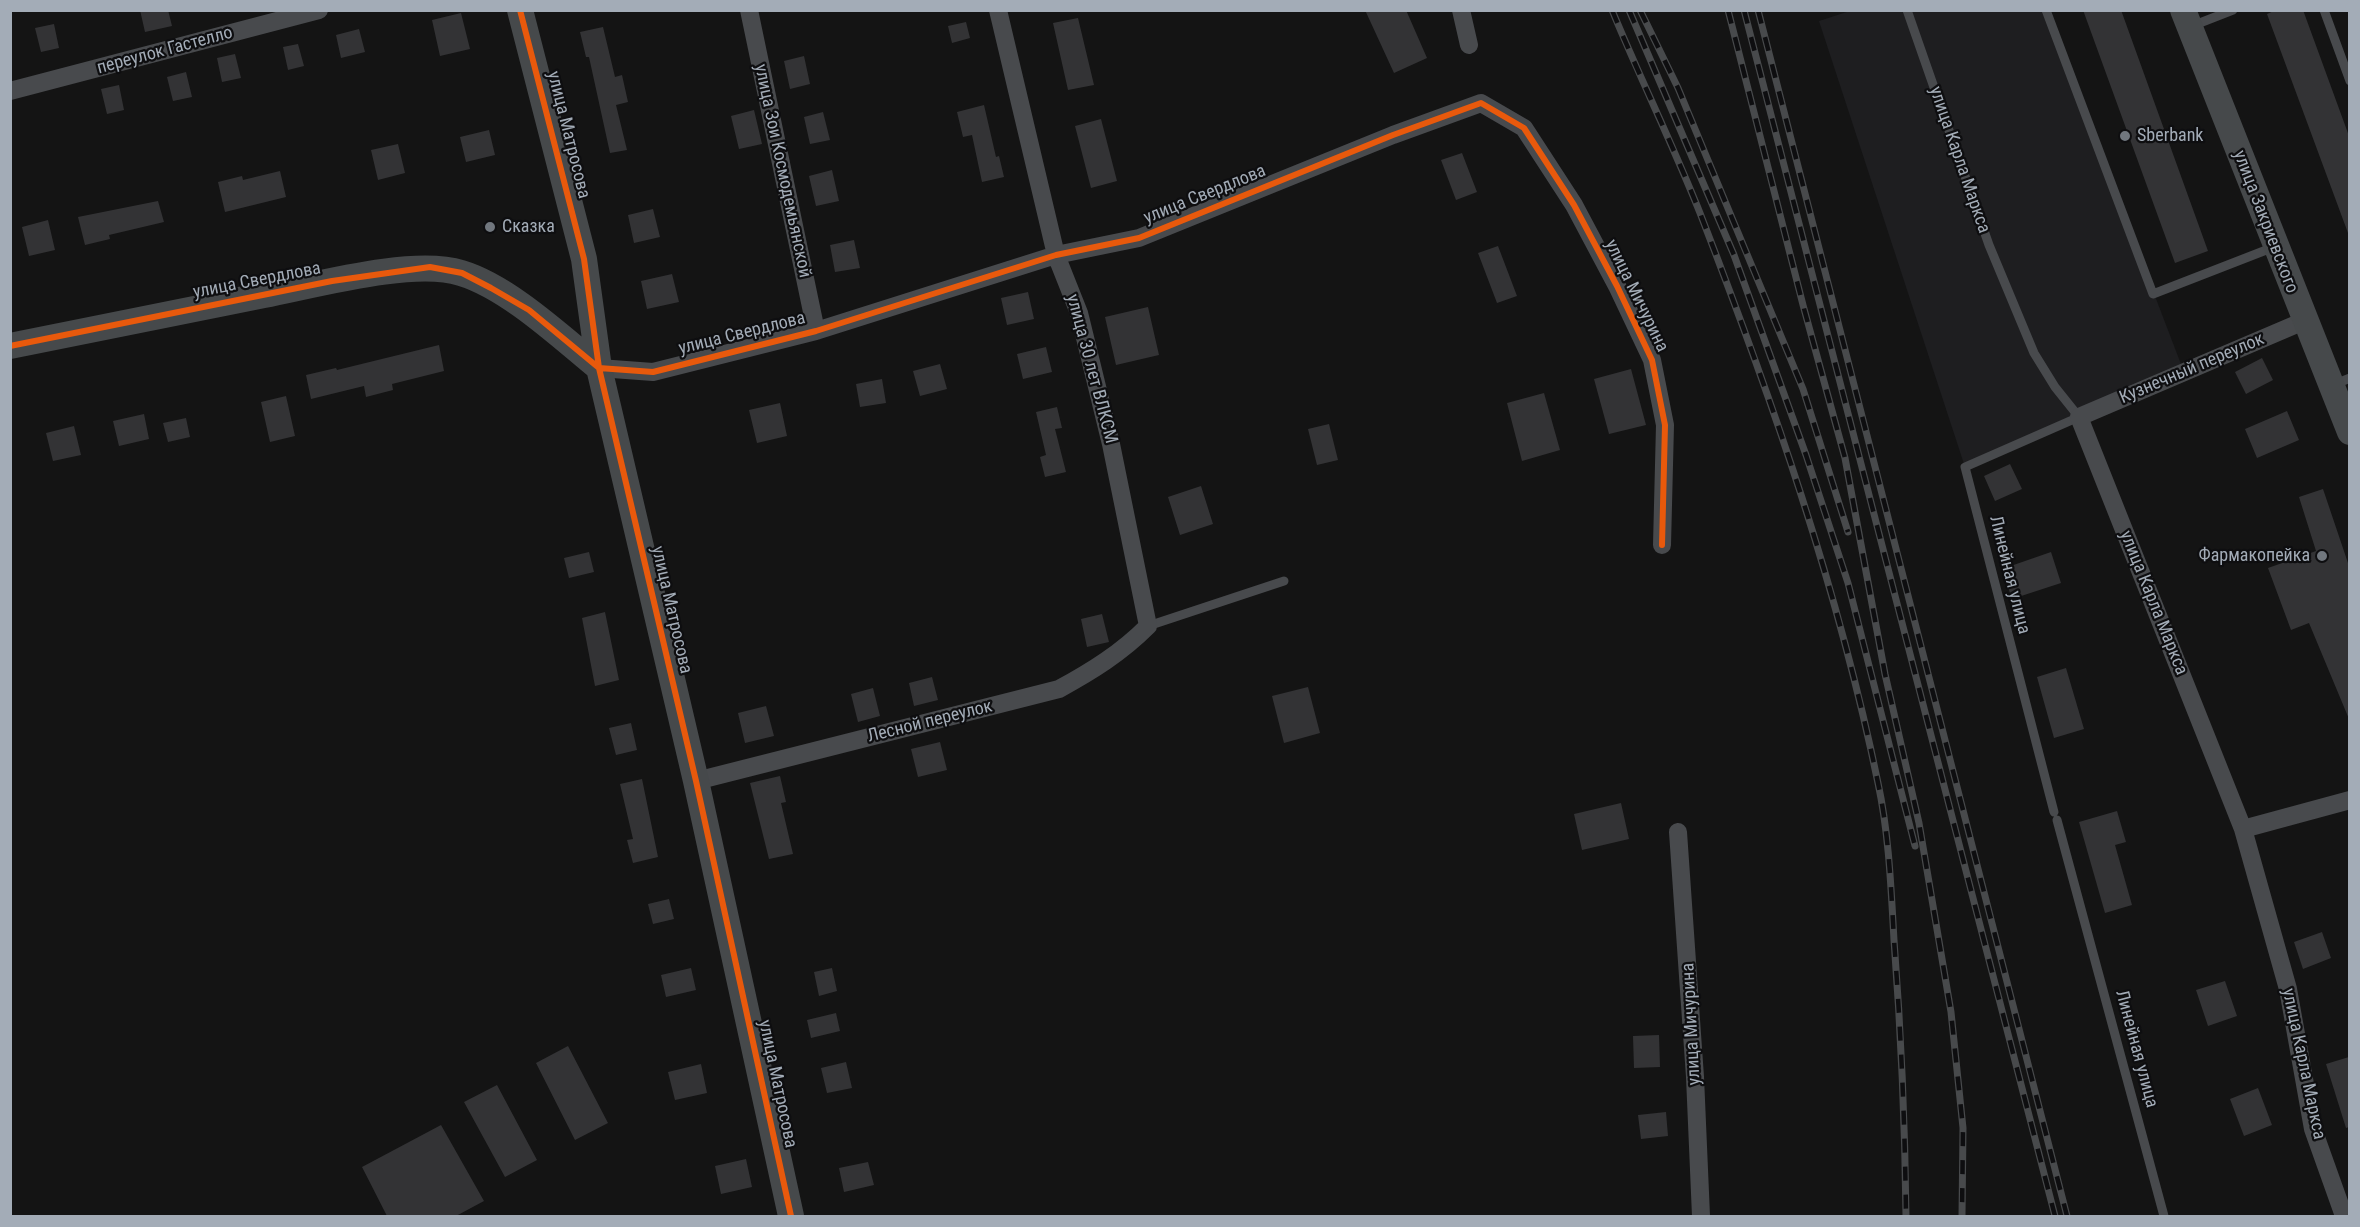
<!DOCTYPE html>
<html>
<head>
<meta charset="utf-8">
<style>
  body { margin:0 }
  #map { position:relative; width:2360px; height:1227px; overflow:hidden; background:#141414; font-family:"Roboto Condensed",sans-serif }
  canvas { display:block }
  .frame { position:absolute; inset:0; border:12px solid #a3acb7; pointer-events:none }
</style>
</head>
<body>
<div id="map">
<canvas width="2360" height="1227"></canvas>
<div class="frame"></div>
</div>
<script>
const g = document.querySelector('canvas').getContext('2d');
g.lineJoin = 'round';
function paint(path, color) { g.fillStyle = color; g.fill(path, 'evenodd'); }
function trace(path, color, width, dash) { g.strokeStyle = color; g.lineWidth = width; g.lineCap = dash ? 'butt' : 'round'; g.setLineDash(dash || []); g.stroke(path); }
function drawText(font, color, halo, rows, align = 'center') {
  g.font = font + ' "Roboto Condensed",sans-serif'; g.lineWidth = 4.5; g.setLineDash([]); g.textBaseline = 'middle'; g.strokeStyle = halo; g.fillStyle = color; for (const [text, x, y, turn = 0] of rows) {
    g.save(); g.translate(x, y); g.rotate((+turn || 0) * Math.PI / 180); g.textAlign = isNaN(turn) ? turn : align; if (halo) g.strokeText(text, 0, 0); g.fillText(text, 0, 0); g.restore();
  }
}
const built = new Path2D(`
  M1853 10 2046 11 2184 372 1965 467 1819 21Z`);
const building = new Path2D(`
  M140 10H168L172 26 145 32Z
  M1365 10H1406L1427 58 1394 73Z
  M2083 10H2121L2208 251 2175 263Z
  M2276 10H2303L2349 136V233H2348L2267 14Z
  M461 13 470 49 440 56 432 20Z
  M1078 18 1094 85 1068 90 1053 23Z
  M966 22 970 38 952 43 948 26Z
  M54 24 59 48 41 52 35 28Z
  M603 27 615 77 622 75 628 102 616 105 627 150 610 153 589 57H586L580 32Z
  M359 29 365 52 341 58 336 35Z
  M298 44 304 66 288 70 283 47Z
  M235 54 241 78 222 82 217 58Z
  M804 56 810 84 790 89 784 61Z
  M186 72 192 97 173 101 167 77Z
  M119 85 124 110 107 114 101 89Z
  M984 105 996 157 999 156 1004 177 982 182 972 135 963 137 957 112Z
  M754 110 762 144 739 149 731 116Z
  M823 112 830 140 810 144 804 117Z
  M1101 119 1117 181 1091 188 1075 126Z
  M489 130 495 155 466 162 460 137Z
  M398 144 405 173 378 180 371 150Z
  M1462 153 1477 192 1456 200 1441 160Z
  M832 170 839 201 816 206 809 176Z
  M280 171 286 197 225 212 218 182 242 176 243 180Z
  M158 201 164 222 109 235 110 239 85 245 78 217Z
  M653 209 660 237 634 243 628 215Z
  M48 220 55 250 29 256 22 227Z
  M854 240 860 268 835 272 830 245Z
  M1498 246 1517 296 1497 303 1478 253Z
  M672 274 679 302 647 309 641 281Z
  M1028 292 1034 319 1007 325 1001 298Z
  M1148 307 1159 355 1116 365 1105 317Z
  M439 345 444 371 392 384 393 390 366 397 364 386 311 399 306 375 336 368 337 370Z
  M1046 347 1052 372 1023 379 1017 354Z
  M2262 358 2273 380 2246 394 2235 372Z
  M940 364 947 389 920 396 913 371Z
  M1631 369 1646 425 1609 434 1594 379Z
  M882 379 886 403 860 407 856 384Z
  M1544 393 1560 450 1522 461 1507 403Z
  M286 396 295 436 270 442 261 402Z
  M780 403 787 436 757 443 749 410Z
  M1057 407 1062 428 1055 429 1066 472 1045 477 1040 457 1046 455 1036 412Z
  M2287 411 2299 440 2257 458 2245 429Z
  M144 414 149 439 119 446 113 421Z
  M186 418 190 437 168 442 163 423Z
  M1329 424 1338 460 1317 465 1308 429Z
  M74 426 81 455 53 461 46 433Z
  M2010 464 2022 489 1995 501 1984 476Z
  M1201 486 1213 524 1180 535 1168 497Z
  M2323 489 2349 566V719L2309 623 2291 630 2268 568 2316 551 2299 497Z
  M589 552 594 572 569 578 564 558Z
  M2051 552 2061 583 2012 599 2002 569Z
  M605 612 619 680 595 686 582 618Z
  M1102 614 1109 642 1087 647 1081 619Z
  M2066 668 2084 729 2054 738 2037 677Z
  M932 677 938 700 914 706 909 683Z
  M1308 687 1320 733 1284 743 1272 696Z
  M873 688 880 716 858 722 851 694Z
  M766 706 774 736 745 743 738 713Z
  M631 723 637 750 616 755 609 728Z
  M940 742 947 770 918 777 911 749Z
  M780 776 786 802 781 803 793 854 769 859 750 783Z
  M642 779 658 857 633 863 627 840 633 839 620 784Z
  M1621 803 1629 839 1582 850 1574 814Z
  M2117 811 2126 842 2115 845 2132 905 2105 913 2079 822Z
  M669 899 674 919 653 924 648 904Z
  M2322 932 2331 958 2303 969 2294 942Z
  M691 968 696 990 666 997 661 975Z
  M832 968 837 991 819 996 814 972Z
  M2225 981 2237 1016 2208 1026 2196 990Z
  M836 1013 840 1031 811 1038 807 1020Z
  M1659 1035 1660 1067 1634 1068 1633 1036Z
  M568 1046 608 1123 575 1140 536 1063Z
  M2349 1057V1127L2346 1128 2326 1064Z
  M846 1062 852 1088 827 1093 821 1068Z
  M701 1064 707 1093 675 1100 668 1072Z
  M497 1085 537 1160 505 1177 464 1102Z
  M2258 1088 2272 1125 2244 1136 2230 1099Z
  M1666 1112 1668 1136 1641 1139 1638 1115Z
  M441 1125 484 1201 456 1216H387L362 1167Z
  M746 1159 752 1187 721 1194 715 1166Z
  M868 1162 874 1185 844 1192 839 1168Z`);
const lane = new Path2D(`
  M1907 10 1989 245 2034 353 2055 387 2079 417 1965 467 2054 812
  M2046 10 2153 294 2274 247
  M2324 10 2350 81
  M2192 26 2233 10
  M2333 385 2350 378
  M1148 626 1284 581
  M2057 820 2164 1216`);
const street = new Path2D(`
  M749 10 816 331
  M1461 10 1469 45
  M10 91 319 10
  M2304 321 2079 417 2243 829 2288 989 2313 1129 2344 1216
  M599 368 653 372 816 331 1056 255 1139 238 1393 135 1481 103 1524 128 1574 205 1617 286 1652 360 1665 425 1662 545
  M696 781 1059 689C1092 671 1121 653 1148 626L1111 444 1079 313 1056 255 998 10
  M2243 829 2350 800
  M1678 832 1695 1077 1701 1216`);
const secondary = new Path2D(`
  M520 10 584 259 599 368 696 781 791 1216
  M2183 10 2350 432
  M10 346C95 329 180 312 264 295 316 285 413 258 461 273 508 287 561 337 599 368`);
const rail = new Path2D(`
  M1612 10C1640 78 1673 145 1700 213 1772 399 1838 588 1878 783 1889 834 1891 888 1894 940 1901 1032 1905 1124 1906 1216
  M1629 10 1734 255 1806 455 1848 583 1915 846
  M1640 10 1678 88 1803 389 1848 532
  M1728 10 1803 305 1845 458 1885 674 1919 823 1951 1012 1963 1128 1962 1216
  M1744 10 2055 1216
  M1758 10 2067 1216`);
const cycleway = new Path2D(`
  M520 10 584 259 599 368 696 781 791 1216
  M10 346 332 281 430 267 462 273 491 288 529 310 599 368 653 372 816 331 1056 255 1139 238 1393 135 1481 103 1524 128 1574 205 1617 286 1652 360 1665 425 1662 545`);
const markers = [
  [2125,136,6,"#71777e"],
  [490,227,6,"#71777e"],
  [2322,556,6,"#71777e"]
];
const streetNames = [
  ["переулок Гастелло",165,51,-15],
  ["улица Матросова",568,135,76],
  ["улица Карла Маркса",1959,160,71],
  ["улица Зои Космодемьянской",782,171,78],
  ["улица Свердлова",1205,195,-22],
  ["улица Закриевского",2265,222,69],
  ["улица Свердлова",257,281,-11],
  ["улица Мичурина",1636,296,64],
  ["улица Свердлова",742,334,-14],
  ["улица 30 лет ВЛКСМ",1091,369,75],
  ["Кузнечный переулок",2192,369,-23],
  ["Линейная улица",2009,575,76],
  ["улица Карла Маркса",2153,603,68],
  ["улица Матросова",671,610,77],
  ["Лесной переулок",930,722,-14],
  ["улица Мичурина",1692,1024,-93],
  ["Линейная улица",2136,1049,75],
  ["улица Карла Маркса",2303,1064,78],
  ["улица Матросова",777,1084,78]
];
const poiNames = [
  ["Sberbank",2137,136],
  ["Сказка",502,227],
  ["Фармакопейка",2310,556,"right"]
];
paint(built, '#1e1e20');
paint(building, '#333335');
trace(lane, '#484a4d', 9);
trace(street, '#484a4d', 18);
trace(secondary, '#46494b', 26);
trace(rail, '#484a4c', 7);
trace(rail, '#0e0e10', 4.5, [14]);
trace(cycleway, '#e8590c', 6);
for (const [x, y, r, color] of markers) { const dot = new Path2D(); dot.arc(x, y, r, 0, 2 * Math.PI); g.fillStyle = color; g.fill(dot); trace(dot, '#0e0e10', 2); }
drawText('18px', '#a3acb7', '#0e0e10', streetNames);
drawText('18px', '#a3acb7', '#0e0e10', poiNames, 'left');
</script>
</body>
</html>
